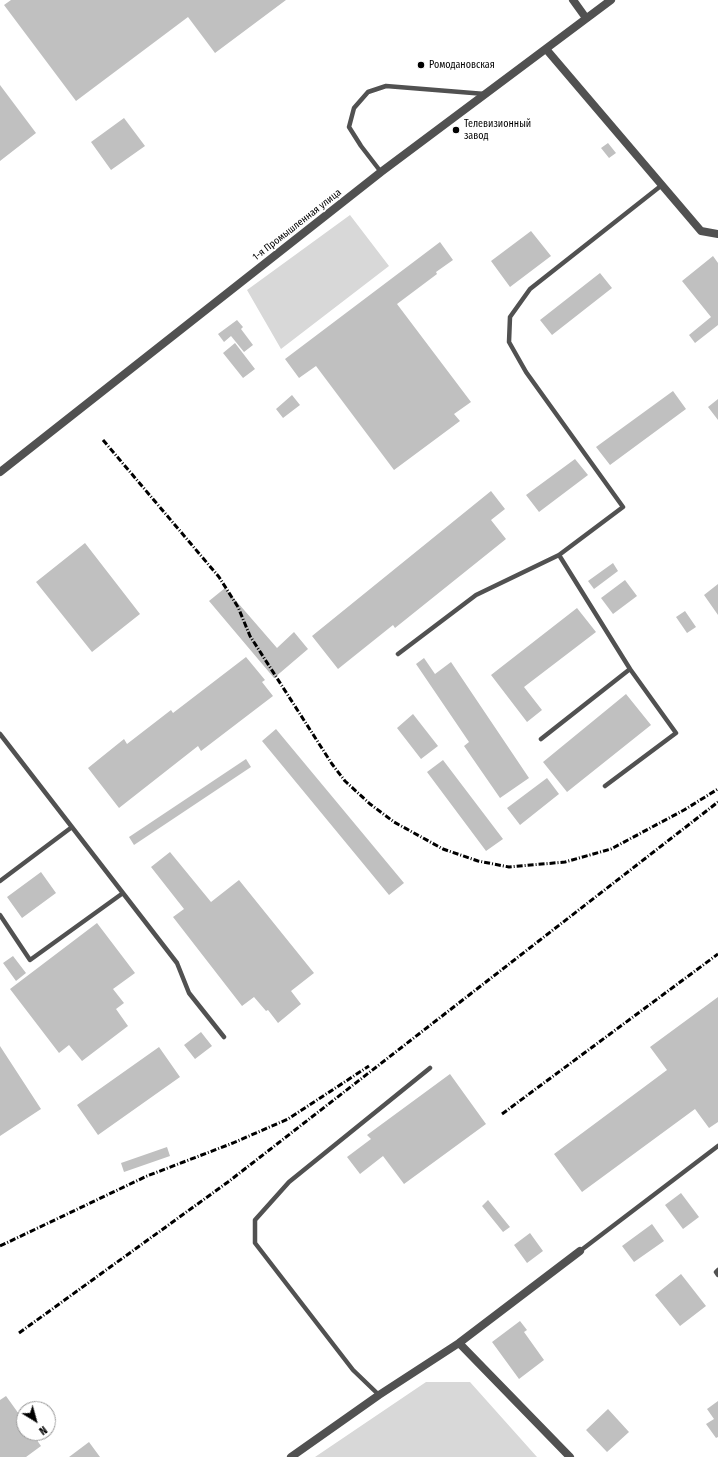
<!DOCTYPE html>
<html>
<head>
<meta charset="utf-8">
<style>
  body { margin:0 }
  #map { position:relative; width:718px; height:1457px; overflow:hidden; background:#fff; font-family:"Fira Sans Condensed",sans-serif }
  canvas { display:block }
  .north { position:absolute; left:16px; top:1401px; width:40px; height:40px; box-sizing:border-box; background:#fff; border:1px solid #999; border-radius:50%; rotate:143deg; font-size:11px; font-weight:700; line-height:16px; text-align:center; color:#000 }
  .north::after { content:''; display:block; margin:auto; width:14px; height:18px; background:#000; clip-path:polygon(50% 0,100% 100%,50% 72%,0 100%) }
</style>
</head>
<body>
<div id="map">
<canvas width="718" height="1457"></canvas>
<div class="north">N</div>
</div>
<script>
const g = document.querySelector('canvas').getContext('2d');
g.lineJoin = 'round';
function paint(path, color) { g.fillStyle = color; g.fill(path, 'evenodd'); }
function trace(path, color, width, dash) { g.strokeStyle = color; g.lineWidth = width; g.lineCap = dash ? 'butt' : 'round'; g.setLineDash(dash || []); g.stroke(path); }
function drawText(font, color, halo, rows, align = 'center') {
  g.font = font + ' "Fira Sans Condensed",sans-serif'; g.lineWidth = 3.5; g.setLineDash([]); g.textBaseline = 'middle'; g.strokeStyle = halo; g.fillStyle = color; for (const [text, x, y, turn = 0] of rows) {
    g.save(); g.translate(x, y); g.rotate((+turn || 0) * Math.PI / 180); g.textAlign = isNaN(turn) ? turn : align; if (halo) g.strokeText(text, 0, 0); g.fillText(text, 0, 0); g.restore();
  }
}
const green = new Path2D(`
  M350 215 389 266 281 349 247 290Z
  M426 1382H470L537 1457H315Z`);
const building = new Path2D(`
  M11 0H286L215 53 188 17 76 101 4 5Z
  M0 85 36 133 0 161Z
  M124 118 145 146 111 170 91 142Z
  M608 143 616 153 609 158 601 148Z
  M531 231 551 256 510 287 491 261Z
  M440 242 453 260 436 272 437 274 397 304 471 402 454 414 460 421 394 470 316 366 299 378 285 359Z
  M713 256 718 263V325L695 343 689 335 711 317 682 281Z
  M600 273 612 288 552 335 540 320Z
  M237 320 243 327 241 329 253 345 244 352 231 336 224 342 218 334Z
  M235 343 255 369 243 378 223 353Z
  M673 391 686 409 610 465 596 447Z
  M292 395 300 405 283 418 276 409Z
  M718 399V420L708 407Z
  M575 459 588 475 539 512 526 495Z
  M491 491 505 509 491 520 506 539 395 628 393 625 338 669 312 636Z
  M85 543 140 614 92 652 36 582Z
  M613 563 618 571 594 589 588 581Z
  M625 580 637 596 613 614 601 598Z
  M718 584V615L704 595Z
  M225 588 277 648 294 632 308 649 274 678 209 601Z
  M577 608 596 632 524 687 542 710 527 722 491 675Z
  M685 611 696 627 687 633 676 617Z
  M246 657 265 680 262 682 273 696 201 751 198 746 119 808 88 768 124 739 127 744 171 710 173 713Z
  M424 658 435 674 451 662 529 778 500 798 464 746 469 742 416 664Z
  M626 694 651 725 567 792 543 762Z
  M413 714 438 746 421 759 397 728Z
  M276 729 404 883 389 895 262 741Z
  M246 759 251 767 134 845 129 837Z
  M443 760 503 839 486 851 427 772Z
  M547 778 559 794 520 825 507 808Z
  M170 852 211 902 239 880 314 973 291 991 301 1004 278 1023 268 1010 266 1011 254 997 242 1006 173 917 184 909 151 867Z
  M41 872 56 893 22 918 7 897Z
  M97 923 135 973 113 989 124 1003 116 1009 128 1026 82 1061 69 1045 59 1053 10 989Z
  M13 956 26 973 16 981 3 963Z
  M718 997V1122L709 1128 695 1109 582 1192 554 1154 667 1070 650 1047Z
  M201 1032 212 1046 195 1059 184 1045Z
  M0 1046 41 1109 0 1136Z
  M159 1047 180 1077 98 1135 77 1105Z
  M450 1074 486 1124 404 1184 383 1156 360 1174 347 1157 371 1139 367 1135Z
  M167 1147 170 1156 124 1172 121 1163Z
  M681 1193 699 1217 683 1229 665 1205Z
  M488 1200 510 1227 503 1232 482 1206Z
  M652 1224 664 1241 634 1262 622 1246Z
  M530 1233 543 1251 527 1263 514 1245Z
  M681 1274 706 1306 680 1326 655 1295Z
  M520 1321 527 1330 524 1332 544 1360 519 1379 492 1342Z
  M6 1396 24 1421V1433H32L41 1446 26 1457H0V1400Z
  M718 1401V1437L716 1438 706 1424 714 1419 707 1409Z
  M608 1409 629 1432 607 1452 586 1430Z
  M89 1442 100 1457H69Z`);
const service = new Path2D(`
  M381 172 361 146 349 127 354 108 368 92 386 86 485 94
  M398 654 476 595 559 555 623 507 526 372 509 342 510 317 530 289 662 185
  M0 734 177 963 189 993 224 1037
  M541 739 630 669 559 555
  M605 786 676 733 630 669
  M0 881 72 827
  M0 915 30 960 123 893
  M580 1251 718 1146
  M718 1270 716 1272 718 1275
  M379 1395 353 1370 255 1243V1220L289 1182 430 1068`);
const minor = new Path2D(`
  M573 0 586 18
  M546 49 701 231 718 234
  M0 472 381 172 611 0
  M459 1343 570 1457
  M291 1457 379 1395 459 1343 580 1251`);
const rail = new Path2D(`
  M103 440 219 577 238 607 250 636 332 764 345 781 370 804 394 822 443 849 478 861 509 867 565 862 611 849 684 810 718 789
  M502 1114 718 954
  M0 1246 147 1176 233 1143 288 1119 369 1066
  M19 1333 228 1182 718 802`);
const markers = [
  [421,65,4,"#000"],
  [456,130,4,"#000"]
];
const poiNames = [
  ["Ромодановская",429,65],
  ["Телевизионный",464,124],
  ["завод",464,136]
];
const streetNames = [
  ["1-я Промышленная улица",297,225,-38]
];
paint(green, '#d8d8d8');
paint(building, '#c0c0c0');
trace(service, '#515151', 4.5);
trace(minor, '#515151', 8);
trace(rail, '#000', 3, [6, 2, 1, 2]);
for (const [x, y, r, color] of markers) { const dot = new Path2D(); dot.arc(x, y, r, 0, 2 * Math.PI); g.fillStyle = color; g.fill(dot); trace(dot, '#fff', 1.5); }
drawText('10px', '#000', '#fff', poiNames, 'left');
drawText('10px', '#000', '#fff', streetNames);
</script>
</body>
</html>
